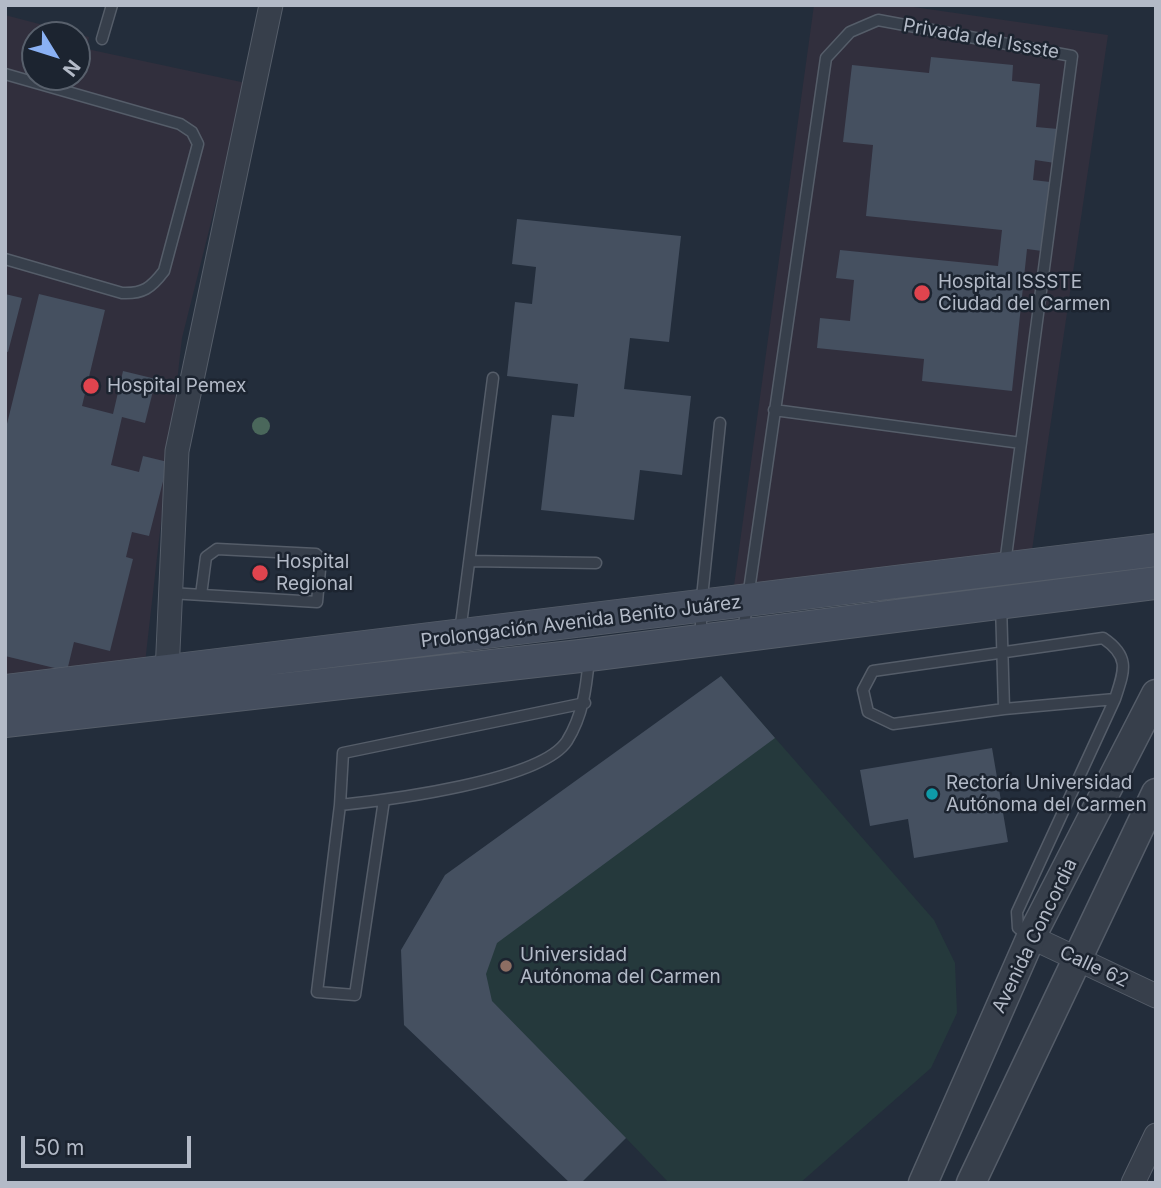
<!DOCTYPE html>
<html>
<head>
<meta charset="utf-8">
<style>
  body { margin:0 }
  #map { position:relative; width:1161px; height:1188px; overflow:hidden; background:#232d3b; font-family:Inter,sans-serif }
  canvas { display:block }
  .frame { position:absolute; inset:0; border:7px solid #b3bac7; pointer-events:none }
  .north { position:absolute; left:21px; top:21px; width:70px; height:70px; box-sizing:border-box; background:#1c2430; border:2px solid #58606c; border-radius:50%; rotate:128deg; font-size:19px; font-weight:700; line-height:28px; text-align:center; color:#b3bac7 }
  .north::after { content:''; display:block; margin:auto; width:24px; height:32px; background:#8ab1f4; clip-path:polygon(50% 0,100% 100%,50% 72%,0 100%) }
  .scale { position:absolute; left:21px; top:1136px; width:170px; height:32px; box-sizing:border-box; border:4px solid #b3bac7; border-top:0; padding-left:9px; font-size:21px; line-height:24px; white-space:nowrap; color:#b3bac7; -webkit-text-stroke:5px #1c2430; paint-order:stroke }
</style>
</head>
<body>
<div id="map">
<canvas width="1161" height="1188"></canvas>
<div class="frame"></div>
<div class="north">N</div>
<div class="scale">50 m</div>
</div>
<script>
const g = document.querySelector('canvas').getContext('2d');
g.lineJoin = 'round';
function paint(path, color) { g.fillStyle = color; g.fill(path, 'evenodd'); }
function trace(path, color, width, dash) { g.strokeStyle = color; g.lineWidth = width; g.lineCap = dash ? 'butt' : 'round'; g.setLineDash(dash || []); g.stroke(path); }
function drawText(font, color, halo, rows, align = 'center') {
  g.font = font + ' Inter,sans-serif'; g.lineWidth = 5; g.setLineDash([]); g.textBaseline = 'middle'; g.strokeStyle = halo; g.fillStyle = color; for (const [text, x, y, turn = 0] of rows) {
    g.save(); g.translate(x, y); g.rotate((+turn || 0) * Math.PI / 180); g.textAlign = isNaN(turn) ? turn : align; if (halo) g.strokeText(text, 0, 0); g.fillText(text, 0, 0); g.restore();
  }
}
const medical = new Path2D(`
  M814 5H900L1108 35 1032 550 733 593Z
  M5 15 89 37 87 49 246 83 182 338 145 663 5 681ZM35 35H77V77H35Z`);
const green = new Path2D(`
  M721 676 934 920 955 963 957 1013 931 1068 800 1183H669L626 1138 581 1183 404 1025Z`);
const building = new Path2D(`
  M931 57 1013 65 1012 81 1040 84 1036 127 1058 129 1055 163 1035 160 1033 180 1050 182 1042 251 1027 249 1012 391 922 381 924 359 817 348 820 318 850 321 854 280 836 278 840 250 998 266 1002 230 866 216 873 145 843 142 852 65 929 73Z
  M517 219 681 236 669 342 630 338 624 389 691 396 682 475 640 470 634 520 541 510 552 415 574 417 578 384 507 376 515 302 532 304 536 267 512 264Z
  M5 294 22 298 8 352 5 351Z
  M39 294 105 310 82 406 113 414 123 371 156 379 145 423 122 417 111 465 139 472 143 456 168 462 149 536 132 532 126 557 133 559 110 651 74 642 67 671 5 656V432Z
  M721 676 775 738 497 943 486 974 492 1001 626 1138 581 1183H570L404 1025 401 950 445 875Z
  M992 748 1008 842 914 858 908 819 870 826 860 770Z`);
const service = new Path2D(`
  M102 39 112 5
  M5 74 180 124 192 132 198 144 164 271C151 288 143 294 122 293L5 259
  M774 410 1021 443
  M470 561 596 563
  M170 593 317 602 321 559 316 554 217 549 206 557 201 595
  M1001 604 1004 709
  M460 632 493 378
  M743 632 826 58 850 32 878 20 1072 56 1005 564
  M701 637V607L720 423
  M384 800 355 995 317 992 340 805 343 753 585 703
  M340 805C388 800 541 781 567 741 583 715 586 689 589 659
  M1031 937 1018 928 1017 912 1115 699C1124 671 1131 657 1103 638L873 671 863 690 868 712 893 724 1004 709 1115 699`);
const minor = new Path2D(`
  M167 673 177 451 271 5
  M1031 937 1156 996
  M1133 1183 1156 1135`);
const tertiary = new Path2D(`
  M923 1183 1031 937 1156 694
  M971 1183 1156 793`);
const secondary = new Path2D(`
  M5 691 1156 550
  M5 721 589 655 1156 583`);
const trees = [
  [261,426]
];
const markers = [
  [922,293,9,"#e0444e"],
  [91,386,9,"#e0444e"],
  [260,573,9,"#e0444e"],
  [932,794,7,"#0f9aa8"],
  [506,966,7,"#8d6e63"]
];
const streetNames = [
  ["Privada del Issste",981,39,10],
  ["Prolongación Avenida Benito Juárez",581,622,-7],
  ["Avenida Concordia",1035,936,-64],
  ["Calle 62",1094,967,25]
];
const poiNames = [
  ["Hospital ISSSTE",938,282],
  ["Ciudad del Carmen",938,304],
  ["Hospital Pemex",107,386],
  ["Hospital",276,562],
  ["Regional",276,584],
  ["Rectoría Universidad",946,783],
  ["Autónoma del Carmen",946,805],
  ["Universidad",520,955],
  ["Autónoma del Carmen",520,977]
];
paint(medical, '#312f3d');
paint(green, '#25393c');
paint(building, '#455060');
trace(service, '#555d69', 13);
trace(minor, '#555d69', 25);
trace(tertiary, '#555d69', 31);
trace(secondary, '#555d69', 34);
trace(service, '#373f4b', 10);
trace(minor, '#373f4b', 23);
trace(tertiary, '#373f4b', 28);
trace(secondary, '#454e5e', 32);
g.fillStyle = '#4a675b';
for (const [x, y] of trees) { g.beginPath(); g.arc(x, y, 9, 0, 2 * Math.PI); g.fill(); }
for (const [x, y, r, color] of markers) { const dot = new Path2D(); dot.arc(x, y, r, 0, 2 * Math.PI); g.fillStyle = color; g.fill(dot); trace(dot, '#1c2430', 2.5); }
drawText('19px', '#b3bac7', '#1c2430', streetNames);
drawText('19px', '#b3bac7', '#1c2430', poiNames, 'left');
</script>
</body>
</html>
